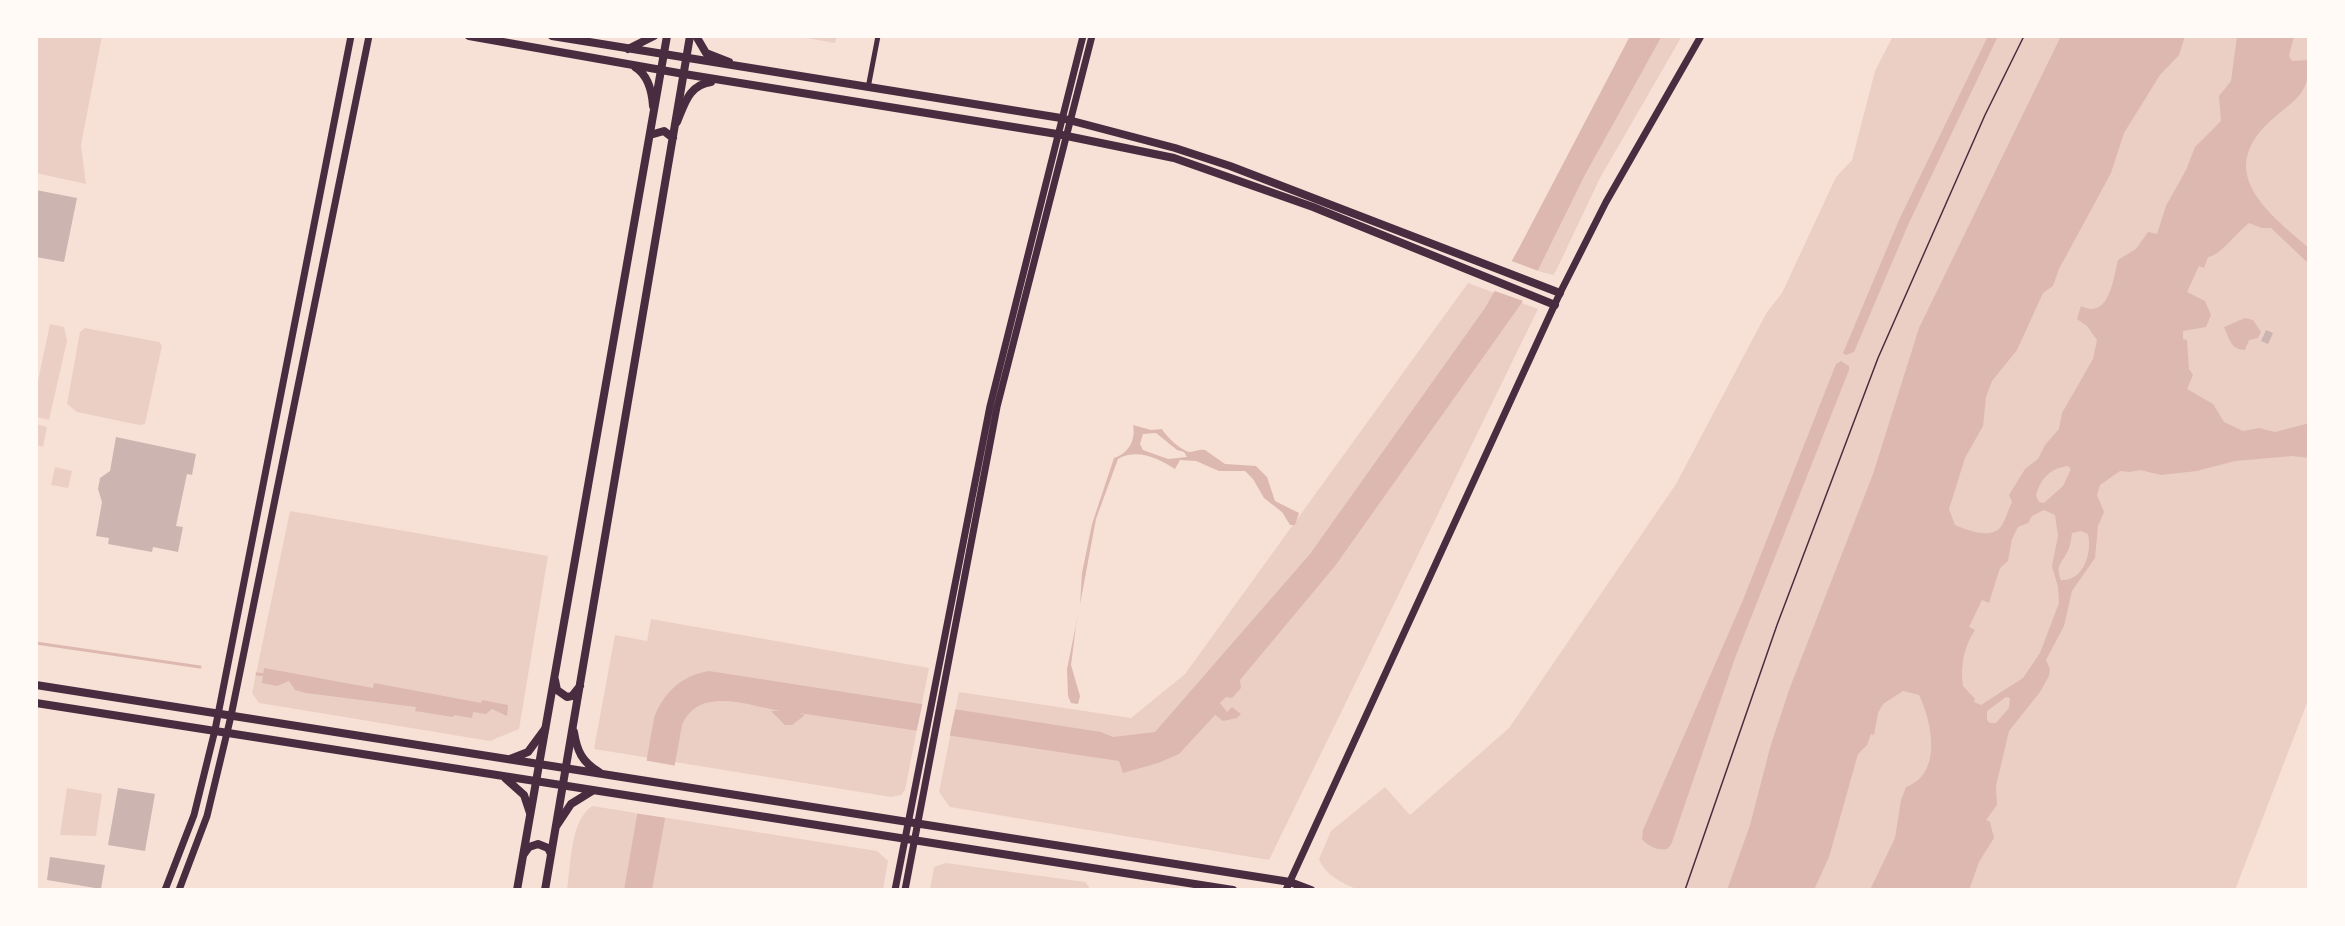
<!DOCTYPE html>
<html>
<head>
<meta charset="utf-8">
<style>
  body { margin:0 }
  #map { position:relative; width:2345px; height:926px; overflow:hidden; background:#f7e1d7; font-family:"Titillium Web",sans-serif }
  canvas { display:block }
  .frame { position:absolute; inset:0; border:38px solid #fffaf5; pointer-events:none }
</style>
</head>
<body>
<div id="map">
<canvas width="2345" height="926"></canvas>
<div class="frame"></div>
</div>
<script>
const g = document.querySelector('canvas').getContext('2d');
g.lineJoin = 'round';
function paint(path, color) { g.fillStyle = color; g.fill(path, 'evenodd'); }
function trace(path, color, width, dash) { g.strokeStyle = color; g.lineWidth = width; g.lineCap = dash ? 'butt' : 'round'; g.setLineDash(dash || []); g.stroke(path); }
const green = new Path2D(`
  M36 36H102L81 145 86 184 36 173Z
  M795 36H837L835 43Z
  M1662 36H1682L1600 178 1556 271 1553 275 1538 271 1585 175Z
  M1893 36H2309V698L2235 890H1359C1343 884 1325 875 1319 859L1331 831 1385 787 1410 815 1509 728 1676 484 1767 312 1782 293 1836 177 1852 160 1875 71Z
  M1468 283 1538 309 1269 860 950 807 939 792 959 692 1131 718 1185 674Z
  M50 324 64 327 67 341 49 420 36 417V390Z
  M85 328 159 342 162 346 145 424 139 425 77 412 67 404 80 332Z
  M36 424 47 427 43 447 36 445Z
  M55 467 72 471 68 488 51 485Z
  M290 511 548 556 519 729 490 741 259 703 252 693Z
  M651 619 929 668 905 790 901 795 891 797 594 749 615 635 647 641Z
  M67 788 102 794 96 836 60 835Z
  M592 806 877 851 888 861 883 890H567C571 865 570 821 592 806Z
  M946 863 1085 882 1089 887 1088 890H930L934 867Z`);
const water = new Path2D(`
  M1630 36H1662L1585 175 1523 301 1335 566 1240 680 1241 688 1232 698 1226 697 1220 703 1227 712 1232 707 1241 714 1237 718 1223 721 1215 715 1179 754 1158 763 1123 773 1119 761 799 713 805 715 792 725H785L771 711H780C746 705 699 686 682 725L652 890H624L654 718C663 693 682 675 709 671L1101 732 1113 737 1155 732 1310 554 1485 308 1519 248Z
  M1988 36H1998L1908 225 1854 352 1846 355 1843 353 1899 220Z
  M2061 36H2185L2179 55 2160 75 2124 133 2111 173 2059 269 2053 286 2043 293 2017 350 1992 381 1986 397 1983 426 1965 458 1949 509 1955 525C1967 530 1989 539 2000 528 2005 522 2008 510 2012 502L2009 495 2025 469 2038 459 2045 445 2059 429 2062 413 2093 359 2097 340 2087 326 2077 319 2081 306C2109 320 2113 280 2118 260L2136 249 2148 232 2157 234 2166 206 2186 170 2195 147 2221 121 2219 96 2231 81 2237 36H2294L2289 56 2292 61 2309 60C2309 92 2299 97 2276 116 2212 169 2264 210 2309 248V264L2271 228H2262L2249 223C2235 234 2221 255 2208 257L2204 268 2199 266 2187 292 2205 301 2211 315 2206 327 2183 331V339L2187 340 2189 369 2193 375 2187 389 2213 404 2224 422 2243 431 2259 428 2275 432 2306 424 2309 420V458L2292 456 2235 461 2197 471 2161 475 2140 470 2130 472 2120 471 2100 485 2097 495 2104 512 2098 526 2095 558 2072 591 2064 626 2046 660 2050 669 2049 676 2040 692 2009 731 1996 786 1997 805 1986 820 1990 822 1994 838 1979 862 1969 890H1870L1895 838 1901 800 1906 787C1943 774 1932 722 1919 695L1903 691 1883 704 1878 713 1874 735 1871 734 1867 745 1858 754 1829 857 1814 890H1727L1750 825 1770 748 1789 690 1873 474 1919 328ZM2068 466 2071 469 2063 486 2044 503 2039 502 2036 496C2040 479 2050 468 2068 466ZM2044 510 2055 515 2058 536 2052 566 2058 587 2059 603 2040 653 2023 678 1981 705 1974 702 1975 699 1963 686C1960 666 1964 646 1975 630L1969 627 1982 600 1989 603 2000 568 2008 561 2012 539 2018 527 2028 523 2032 516ZM2081 531 2088 534C2092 551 2085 581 2061 580 2054 564 2064 562 2069 548 2071 543 2071 538 2072 533ZM2006 697 2010 698 2009 708 1996 723H1990L1987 720V711Z
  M2245 318 2253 320 2261 332 2258 338 2249 340 2245 350C2230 350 2229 337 2224 327Z
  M1841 361 1849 366V370L1735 658 1671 845 1667 849C1658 851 1648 846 1642 839L1643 830 1743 600 1836 364Z
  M1133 425 1151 430 1162 429C1165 435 1181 451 1190 452 1195 452 1199 449 1205 450L1225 464 1256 466 1267 477 1275 501 1299 513 1295 525H1290L1282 512 1264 498 1253 479 1245 471H1219L1196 461 1180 460 1175 469C1158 458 1137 448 1118 459L1096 519 1076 626 1071 665 1080 696 1078 704 1071 703 1068 696 1067 669 1080 605 1082 573 1092 524 1114 458C1129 453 1136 440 1133 425ZM1156 433 1177 450 1184 452 1187 457 1168 459 1143 450 1140 444 1143 434Z
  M264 668 373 688 374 683 481 703 482 700 508 705 507 716 492 709 486 714 473 712 472 718 454 715 453 717 415 711 416 707 306 693 295 690 289 681 277 686 262 683Z`);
const pier = new Path2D(`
  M1509 260 1541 272 1526 302 1492 290Z
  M923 701 956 706 949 739 916 734Z
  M643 760 677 766 667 818 634 813Z`);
const stream = new Path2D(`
  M36 643 200 667
  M257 674 266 675`);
const building = new Path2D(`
  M36 190 77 198 64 262 36 257Z
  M2266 330 2273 333 2268 344 2261 341Z
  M116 437 196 454 192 475 187 474 176 526 183 527 178 552 153 547 152 552 108 544 109 538 96 536 102 502 98 489 100 478 110 471Z
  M118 788 155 794 145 851 108 845Z
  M50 857 105 865 101 889 47 880Z`);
const path = new Path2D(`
  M1685 890 1777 625 1878 358 1985 115 2024 36`);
const minor = new Path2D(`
  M868 88 878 36`);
const tertiary = new Path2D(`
  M165 890 194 815 215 730 351 36
  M179 890 207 816 231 716 369 36
  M895 890 990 406 1083 36
  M905 890 997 407 1092 36
  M1286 890 1560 293 1606 202 1701 36`);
const secondary = new Path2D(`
  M469 36 684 74 1057 134 1174 158 1313 207 1555 305
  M552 36 1061 118 1175 148 1230 166 1560 293
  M696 36 706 53 729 62
  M628 49 654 36
  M635 67C648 75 652 91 653 106
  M677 122C685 103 689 85 711 82
  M36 685 1290 882 1311 890
  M36 703 1233 890
  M574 732C577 751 582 762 599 772
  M510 759 528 752 545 729
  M505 778 524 795 530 813
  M557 825 571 804 592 791`);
const primary = new Path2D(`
  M650 135 664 131 673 138
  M555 680 557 690 567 697 572 696 580 686
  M524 854 529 847 538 844 548 848 551 854
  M517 890 667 36
  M545 890 690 36`);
paint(green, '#ebcfc5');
paint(water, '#dcb8b0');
paint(pier, '#f7e1d7');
trace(stream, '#dcb8b0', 3);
paint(building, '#ccb4b1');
trace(path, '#4a2c40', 1.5);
trace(minor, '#4a2c40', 5);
trace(tertiary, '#4a2c40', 7);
trace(secondary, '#4a2c40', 8);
trace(primary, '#4a2c40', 8);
</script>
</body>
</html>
